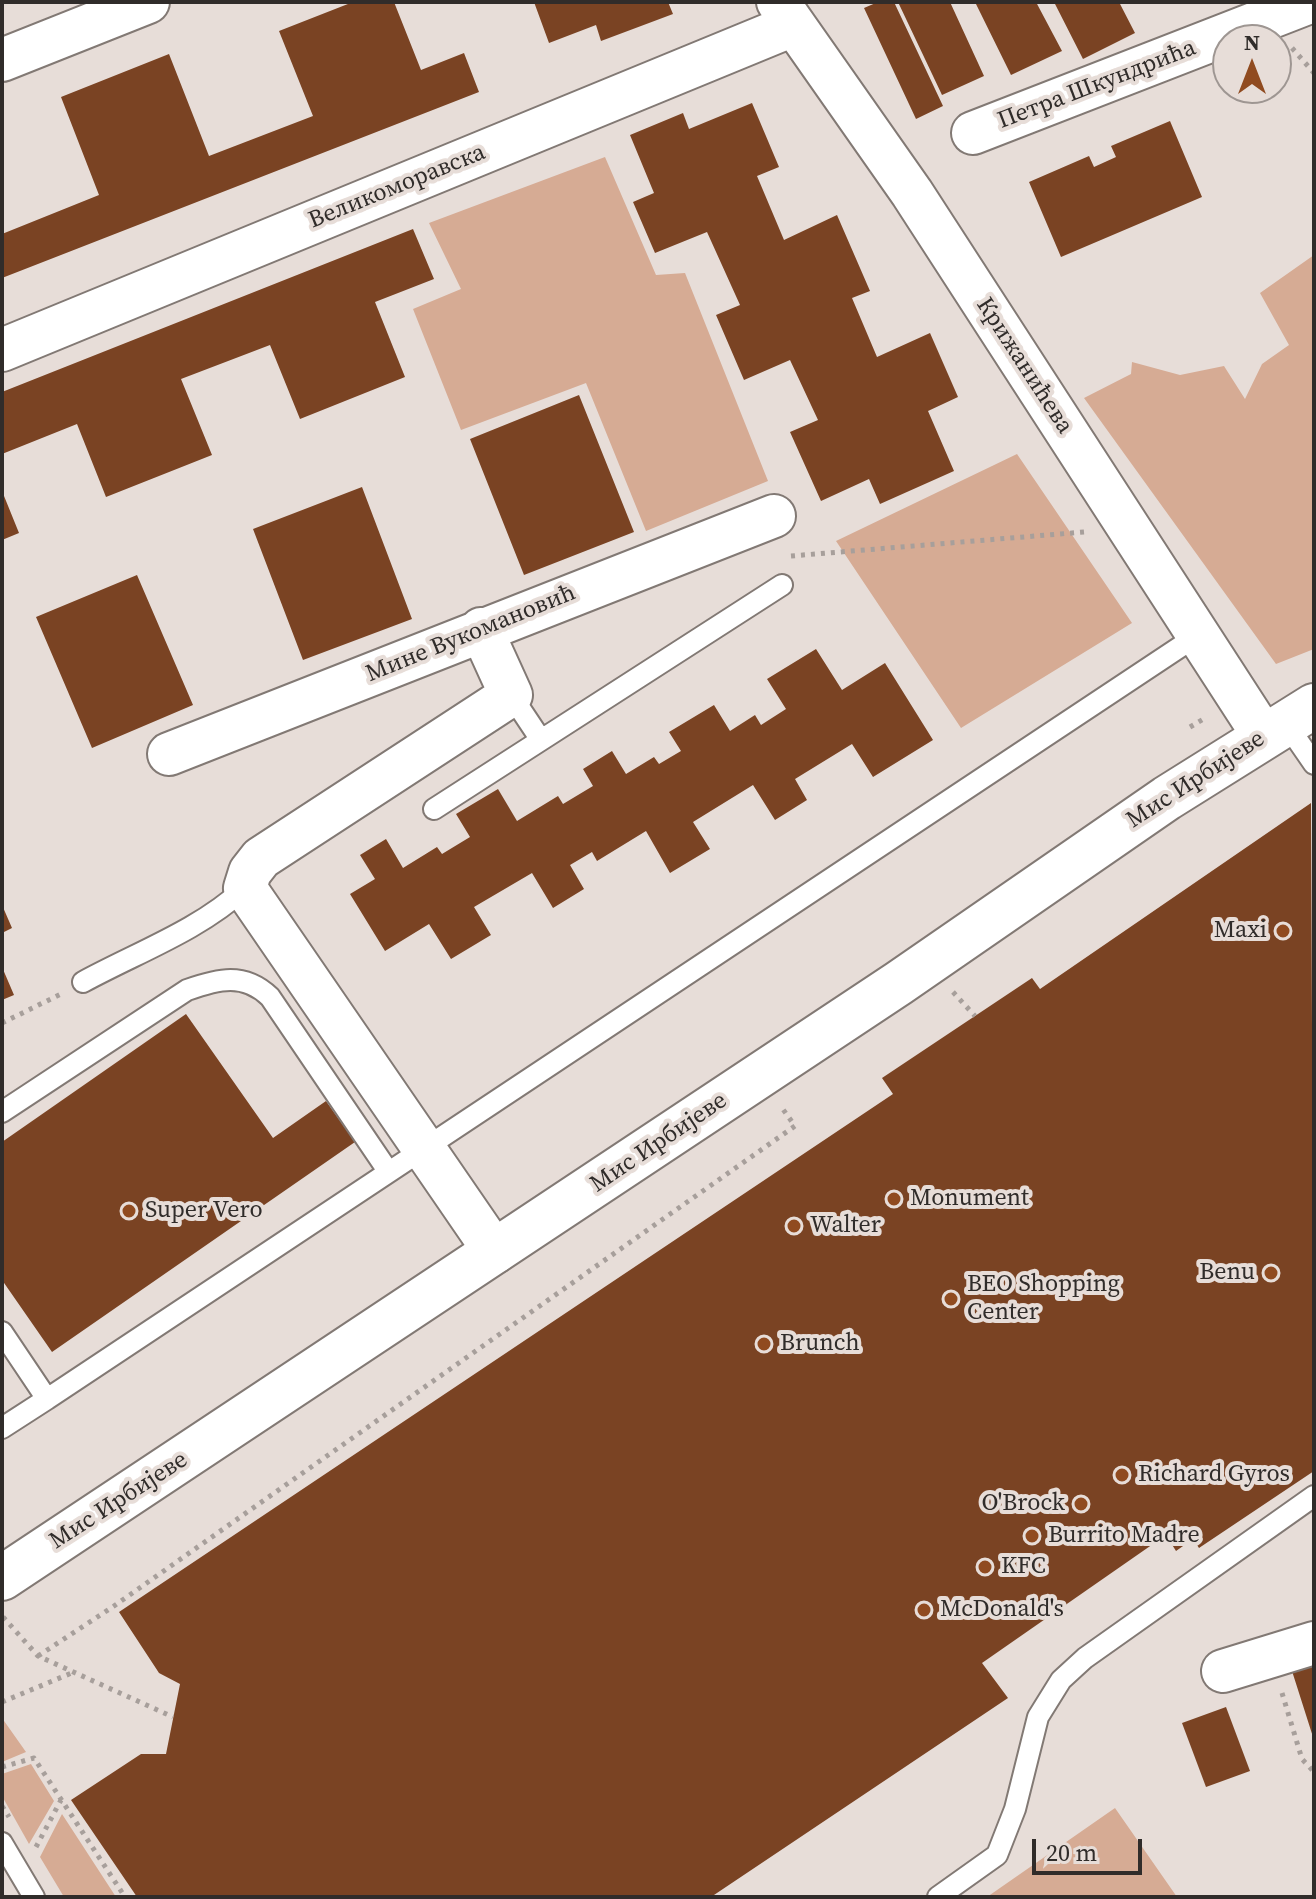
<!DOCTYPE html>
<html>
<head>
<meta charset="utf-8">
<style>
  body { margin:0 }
  #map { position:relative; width:1316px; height:1899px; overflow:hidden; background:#e7ddd8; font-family:"Source Serif 4",serif }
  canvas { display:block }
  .frame { position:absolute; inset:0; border:4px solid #302c2a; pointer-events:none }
  .north { position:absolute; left:1212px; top:24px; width:80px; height:80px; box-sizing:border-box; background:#e7ddd8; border:2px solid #9e9692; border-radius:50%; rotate:0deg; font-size:22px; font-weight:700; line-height:32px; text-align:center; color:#302c2a }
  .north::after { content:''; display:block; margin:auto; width:28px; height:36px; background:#904b20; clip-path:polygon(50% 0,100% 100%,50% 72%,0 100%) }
  .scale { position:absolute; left:1032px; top:1839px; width:110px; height:36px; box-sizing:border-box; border:4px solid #302c2a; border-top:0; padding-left:10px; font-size:24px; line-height:28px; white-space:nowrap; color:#302c2a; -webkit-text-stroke:6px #e7ddd8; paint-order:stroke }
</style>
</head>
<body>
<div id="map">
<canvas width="1316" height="1899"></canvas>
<div class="frame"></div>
<div class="north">N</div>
<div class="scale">20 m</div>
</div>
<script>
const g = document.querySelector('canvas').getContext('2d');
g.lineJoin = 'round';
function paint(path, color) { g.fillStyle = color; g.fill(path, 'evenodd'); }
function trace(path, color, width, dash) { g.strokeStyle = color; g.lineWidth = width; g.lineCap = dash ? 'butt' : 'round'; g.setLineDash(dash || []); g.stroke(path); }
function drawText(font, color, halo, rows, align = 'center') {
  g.font = font + ' "Source Serif 4",serif'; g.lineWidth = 8; g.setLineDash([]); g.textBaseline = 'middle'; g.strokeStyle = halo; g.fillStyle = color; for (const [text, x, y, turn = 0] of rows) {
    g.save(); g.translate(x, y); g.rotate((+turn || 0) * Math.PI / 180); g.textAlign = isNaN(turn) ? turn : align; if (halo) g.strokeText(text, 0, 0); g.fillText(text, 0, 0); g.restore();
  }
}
const green = new Path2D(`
  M605 157 656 275 685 273 768 481 646 531 586 383 461 430 413 309 461 289 429 223Z
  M1314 255V649L1276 664 1084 398 1131 374 1132 362 1180 375 1224 366 1245 399 1262 364 1289 345 1260 293Z
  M1017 454 1132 623 961 728 836 541Z
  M2 1718 26 1752 2 1762Z
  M31 1764 54 1801 29 1844 2 1796V1774Z
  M1115 1808 1177 1897H987Z
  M62 1814 116 1897H64L40 1857Z`);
const building = new Path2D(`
  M353 2H394L421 70 464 53 479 92 2 278V234L99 195 61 97 169 54 209 156 313 116 279 31Z
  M534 2H668L673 14 601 41 596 25 549 43Z
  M878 2H894L943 106 916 119 864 8Z
  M898 2H950L984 76 942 95Z
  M975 2H1036L1062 51 1011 75Z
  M1054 2H1119L1135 33 1083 59Z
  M752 103 779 167 757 176 784 240 837 215 870 291 852 298 877 357 930 333 958 397 928 411 954 471 880 504 869 479 821 501 790 432 818 420 790 360 744 380 716 315 740 305 707 232 655 253 633 202 654 193 630 135 683 113 689 129Z
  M1170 121 1202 197 1061 257 1029 182 1089 156 1094 167 1116 157 1111 146Z
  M413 229 434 279 375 302 405 377 300 419 270 345 181 379 212 455 106 497 77 424 2 454V392Z
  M579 395 634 532 524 575 470 439Z
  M362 487 412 619 303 660 253 529Z
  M2 491 19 533 2 540Z
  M137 575 193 705 92 748 36 617Z
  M816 649 842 690 885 663 933 740 873 777 852 744 795 779 807 800 775 820 753 785 693 822 710 849 670 873 646 831 597 861 592 852 570 865 584 889 553 908 532 873 474 907 491 935 451 959 429 924 385 951 350 894 375 879 360 855 386 839 403 868 437 847 442 854 470 837 456 814 498 789 517 821 558 796 563 804 593 786 583 769 612 751 626 774 654 757 659 764 681 751 669 732 714 705 730 731 755 715 761 725 786 709 767 679Z
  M1311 803 1314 1471 1199 1548 1193 1539 1176 1551 1166 1535 982 1663 1008 1698 711 1897H137L71 1800 141 1754H166L180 1684 159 1673 119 1612 893 1094 882 1078 1032 978 1040 989Z
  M2 905 12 928 2 933Z
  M2 967 14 995 2 1000Z
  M186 1014 273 1138 326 1101 355 1142 52 1352 2 1280V1142Z
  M1314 1664V1737H1313L1292 1671Z
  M1226 1707 1250 1771 1206 1787 1182 1723Z`);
const path = new Path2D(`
  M1292 48 1314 73
  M791 556 1084 532
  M1190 727 1207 717
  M953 992 975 1016
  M2 1023 61 994
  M3 1617 38 1656 173 1717
  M38 1656 114 1606 795 1126 782 1108
  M1282 1693 1302 1759 1314 1772
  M2 1702 74 1672
  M2 1767 34 1758 125 1897
  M2 1806 9 1817
  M36 1847 61 1800`);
const service = new Path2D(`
  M511 695 541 740
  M1285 722 1314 764
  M434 809 782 585
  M83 982C138 952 198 931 245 888
  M2 1112 187 990C218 979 244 972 270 997L388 1171
  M2 1332 47 1399 2 1428
  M47 1399 1198 635
  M2 1843 34 1897
  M938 1897 997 1855 1015 1809 1038 1717 1061 1680 1085 1658 1314 1496`);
const minor = new Path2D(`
  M778 2 912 193 1263 735
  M2 60 148 2
  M973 133 1310 2
  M2 350 793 25
  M481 629 511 695 261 858 250 872 245 888 495 1252
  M169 754 774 516
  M1223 1671 1314 1643`);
const tertiary = new Path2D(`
  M2 1578 899 983 1167 798 1314 706`);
const markers = [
  [1283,931,8,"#904b20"],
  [894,1199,8,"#904b20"],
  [129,1211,8,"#904b20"],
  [794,1226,8,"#904b20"],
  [1271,1273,8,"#904b20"],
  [951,1299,8,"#904b20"],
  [764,1344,8,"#904b20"],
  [1122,1475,8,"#904b20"],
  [1081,1504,8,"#904b20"],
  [1032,1536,8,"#904b20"],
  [985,1567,8,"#904b20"],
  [924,1610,8,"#904b20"]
];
const streetNames = [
  ["Петра Шкундрића",1097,85,-21],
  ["Великоморавска",397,187,-22],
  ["Крижанићева",1024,366,57],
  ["Мине Вукомановић",471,634,-22],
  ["Мис Ирбијеве",1196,780,-33],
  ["Мис Ирбијеве",659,1143,-34],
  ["Мис Ирбијеве",119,1501,-33]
];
const poiNames = [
  ["Maxi",1267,931,"right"],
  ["Monument",910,1199],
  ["Super Vero",145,1211],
  ["Walter",810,1226],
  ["Benu",1255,1273,"right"],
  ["BEO Shopping",967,1285],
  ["Center",967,1313],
  ["Brunch",780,1344],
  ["Richard Gyros",1138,1475],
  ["O'Brock",1065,1504,"right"],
  ["Burrito Madre",1048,1536],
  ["KFC",1001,1567],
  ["McDonald's",940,1610]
];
paint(green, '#d6ab94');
paint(building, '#7a4323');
trace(service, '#827974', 24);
trace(minor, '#827974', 46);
trace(tertiary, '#827974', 48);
trace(path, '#a79f9b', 5, [4, 6]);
trace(service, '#fff', 20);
trace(minor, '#fff', 42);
trace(tertiary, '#fff', 44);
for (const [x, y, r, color] of markers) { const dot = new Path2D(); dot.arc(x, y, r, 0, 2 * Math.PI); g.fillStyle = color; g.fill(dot); trace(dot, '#e7ddd8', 3); }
drawText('24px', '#302c2a', '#e7ddd8', streetNames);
drawText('24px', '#302c2a', '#e7ddd8', poiNames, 'left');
</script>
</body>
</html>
